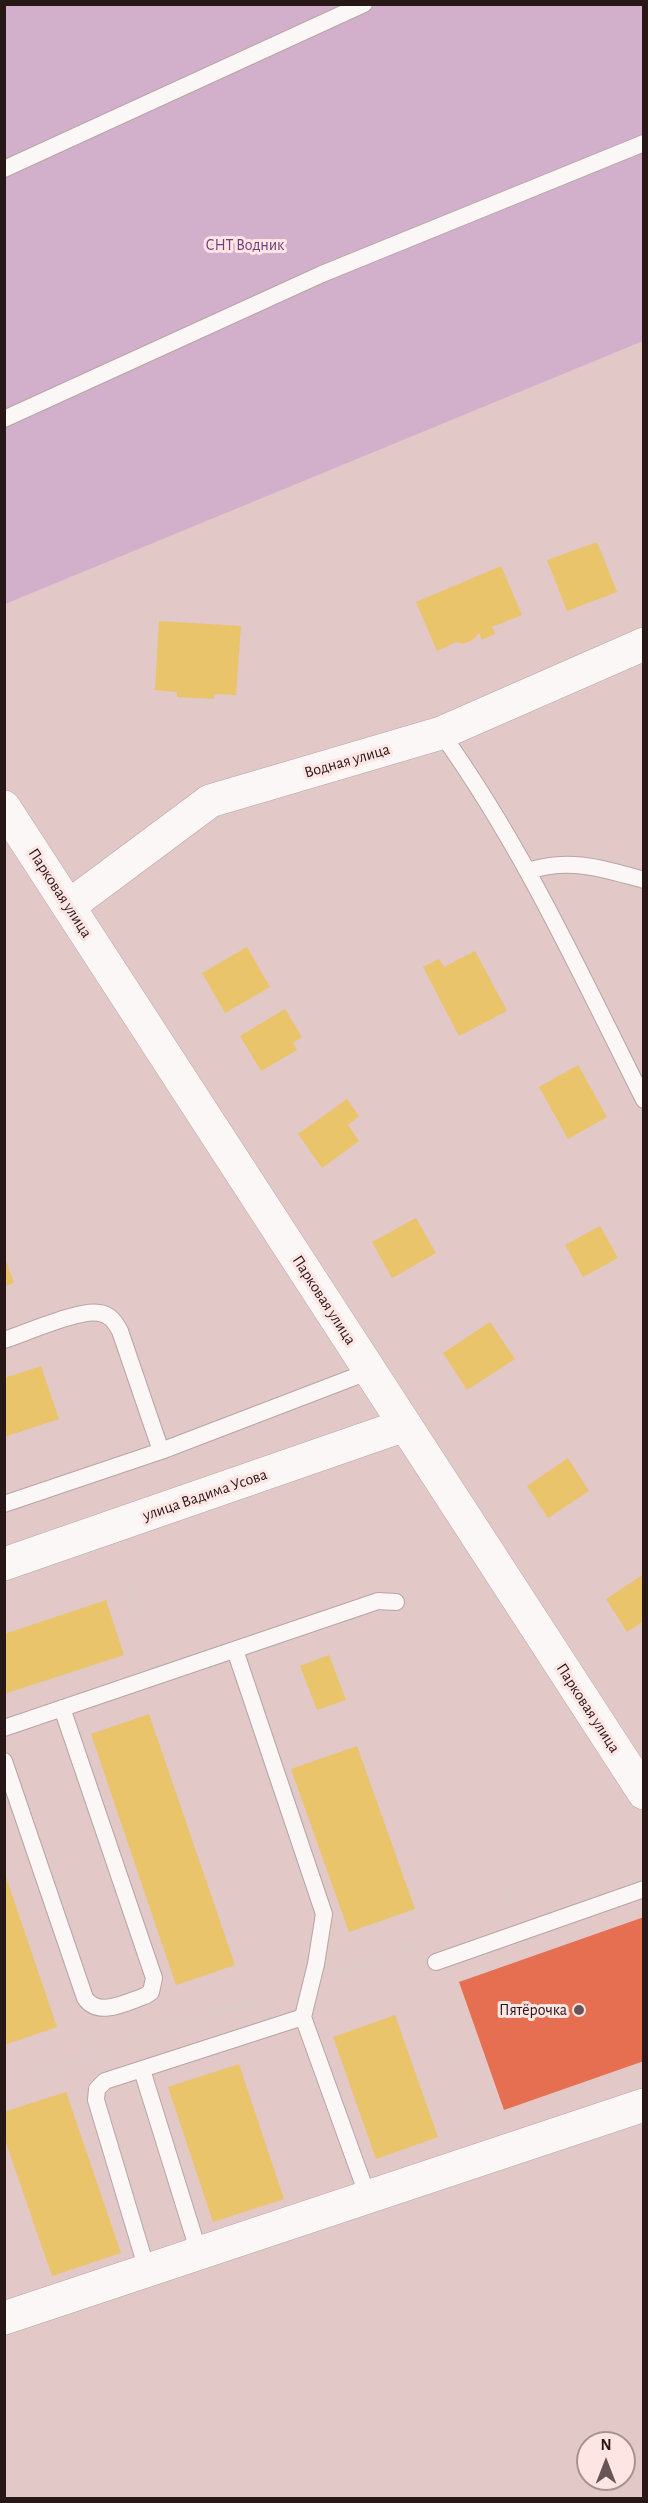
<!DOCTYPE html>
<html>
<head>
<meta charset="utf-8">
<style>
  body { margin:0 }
  #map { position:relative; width:648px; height:2503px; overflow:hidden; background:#e2c8c7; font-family:"Alegreya Sans",sans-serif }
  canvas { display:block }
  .frame { position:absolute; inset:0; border:6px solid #281717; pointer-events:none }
  .north { position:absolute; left:576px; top:2431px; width:60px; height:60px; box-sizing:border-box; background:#fde5e4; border:2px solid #a89392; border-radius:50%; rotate:0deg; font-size:16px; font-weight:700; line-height:24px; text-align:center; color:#281717 }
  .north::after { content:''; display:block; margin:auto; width:21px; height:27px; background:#695555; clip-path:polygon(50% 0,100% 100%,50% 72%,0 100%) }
</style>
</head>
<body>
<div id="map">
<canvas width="648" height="2503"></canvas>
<div class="frame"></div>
<div class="north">N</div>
</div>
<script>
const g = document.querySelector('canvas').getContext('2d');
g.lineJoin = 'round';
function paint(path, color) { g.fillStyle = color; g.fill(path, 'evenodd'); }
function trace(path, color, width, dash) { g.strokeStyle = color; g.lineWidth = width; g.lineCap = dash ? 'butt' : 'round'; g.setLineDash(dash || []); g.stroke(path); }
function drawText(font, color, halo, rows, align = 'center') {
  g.font = font + ' "Alegreya Sans",sans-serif'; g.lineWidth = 6; g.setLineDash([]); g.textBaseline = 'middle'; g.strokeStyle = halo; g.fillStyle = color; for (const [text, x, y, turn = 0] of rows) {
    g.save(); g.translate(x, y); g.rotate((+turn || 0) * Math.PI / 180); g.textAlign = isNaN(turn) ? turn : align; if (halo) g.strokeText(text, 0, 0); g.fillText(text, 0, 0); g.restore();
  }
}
const green = new Path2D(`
  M5 5H643V341L5 604Z`);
const homes = new Path2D(`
  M597 542 617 592 567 611 547 560Z
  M501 566 522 615 492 627 495 634 482 640 479 633 474 639 463 644 456 642 437 651 416 602Z
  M159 621 241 626 236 695 214 694V699L177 697V692L155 690Z
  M247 947 270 987 225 1013 202 973Z
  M475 951 507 1011 459 1036 423 967 439 959 444 967Z
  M285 1009 302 1037 293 1043 297 1050 261 1071 240 1036Z
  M578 1065 607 1117 568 1139 539 1087Z
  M347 1099 359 1116 348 1125 359 1141 322 1168 298 1134Z
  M416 1218 436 1253 392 1278 372 1242Z
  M600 1226 618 1258 583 1277 565 1245Z
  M4 1255 14 1283 4 1286Z
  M490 1322 515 1359 467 1390 443 1353Z
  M41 1366 59 1419 4 1437V1378Z
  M568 1458 589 1491 548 1518 527 1486Z
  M644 1574V1621L627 1632 606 1599Z
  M106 1600 124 1655 4 1694V1634Z
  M329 1655 346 1700 317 1710 300 1666Z
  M149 1714 235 1965 176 1985 91 1734Z
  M357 1746 415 1909 349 1932 291 1769Z
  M4 1871 57 2027 4 2045Z
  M395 2015 438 2137 376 2159 333 2037Z
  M239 2064 284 2199 213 2222 168 2087Z
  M66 2092 121 2253 52 2276 4 2137V2112Z`);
const shops = new Path2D(`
  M644 1917V2061L504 2110 459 1982Z`);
const path = new Path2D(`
  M121 1557 154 1655
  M506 1883 516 1910
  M338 1972 422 1943
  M429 1982 478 2128
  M162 2010 170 2031
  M83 2025 94 2056
  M4 2087 285 1990`);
const lane = new Path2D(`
  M4 169 364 4
  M4 419 322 274 644 143
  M441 733C523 847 581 975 644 1100
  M529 871C568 857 605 869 644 880
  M4 1340C26 1333 80 1309 99 1313 110 1314 115 1322 120 1331L161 1451
  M4 1504 161 1451 370 1371
  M235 1650 324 1914 316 1964 303 2017 368 2197
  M4 1728 378 1601 396 1602
  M4 1761 85 1998C98 2018 127 2002 145 1996L151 1992 154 1978 62 1708
  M436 1962 644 1889
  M142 2070 199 2253
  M147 2270 96 2100 97 2089 105 2081 303 2017`);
const street = new Path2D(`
  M4 807 644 1793
  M69 906 210 801 441 733 644 644
  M4 1564 405 1425
  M4 2318 644 2105`);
const markers = [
  [579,2010,6,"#695555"]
];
const parkNames = [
  ["СНТ Водник",245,245]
];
const streetNames = [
  ["Водная улица",347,761,-16],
  ["Парковая улица",60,893,57],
  ["Парковая улица",324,1300,57],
  ["улица Вадима Усова",205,1495,-19],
  ["Парковая улица",588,1708,57]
];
const poiNames = [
  ["Пятёрочка",567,2010]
];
paint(green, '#d2afcb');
paint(homes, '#e9c46a');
paint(shops, '#e76f51');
trace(lane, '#b8a4a4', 18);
trace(street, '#b8a4a4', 34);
trace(path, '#d6cfcf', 4, [1.5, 4.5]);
trace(lane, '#fbf7f7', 16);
trace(street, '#fbf7f7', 33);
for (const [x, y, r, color] of markers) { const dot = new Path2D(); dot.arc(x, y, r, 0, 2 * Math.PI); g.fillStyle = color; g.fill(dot); trace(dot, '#fde5e4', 2); }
drawText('16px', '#733c7f', '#fde5e4', parkNames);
drawText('16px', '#281717', '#fde5e4', streetNames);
drawText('16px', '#281717', '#fde5e4', poiNames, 'right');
</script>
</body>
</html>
